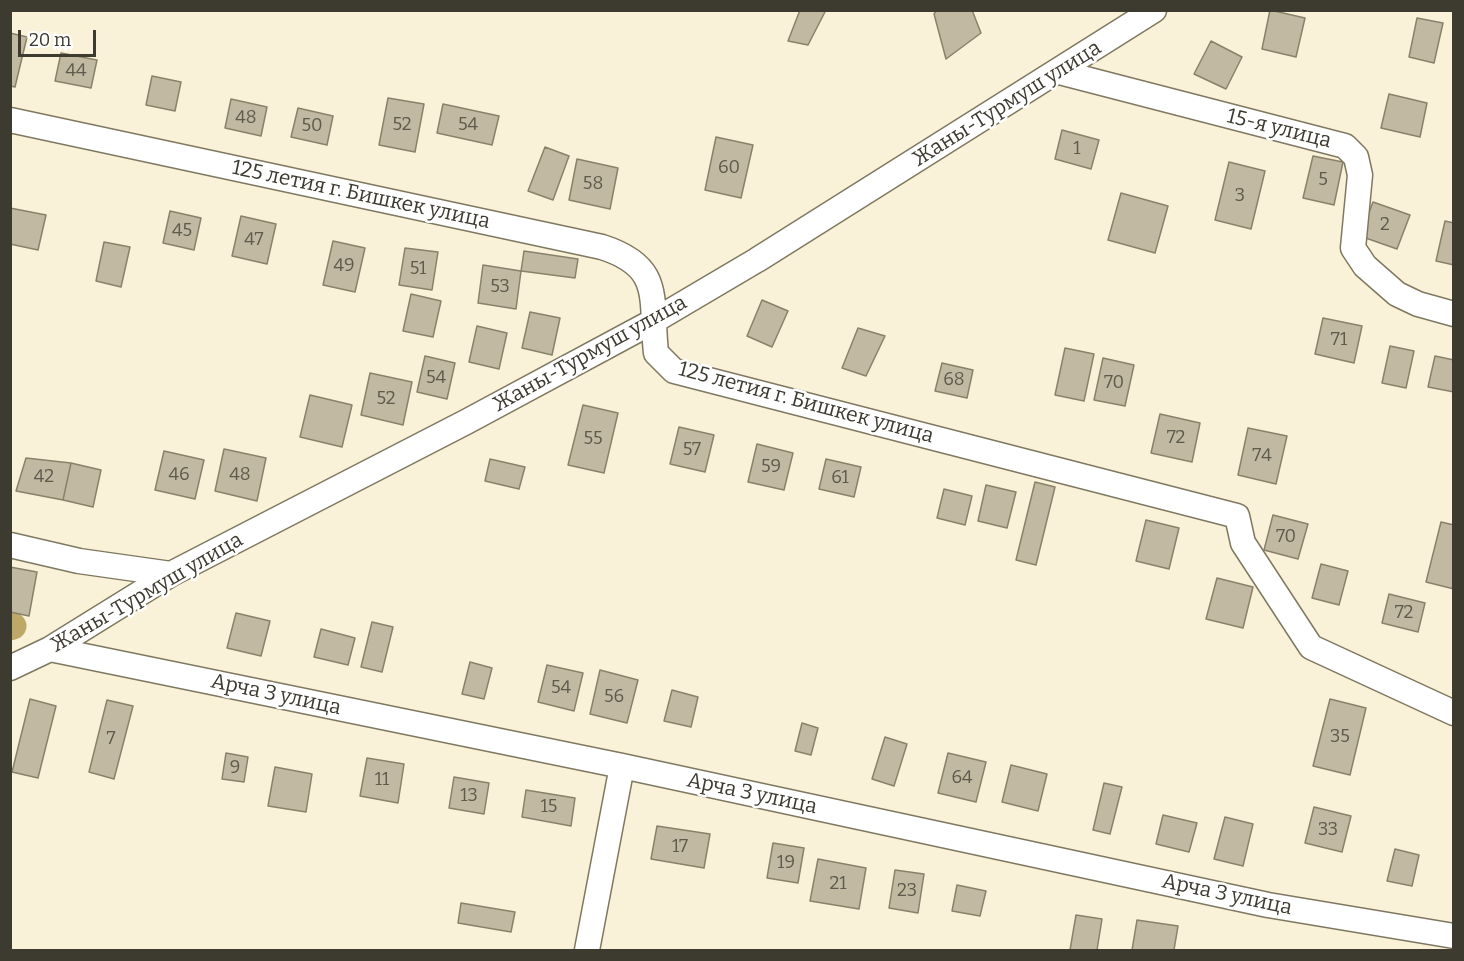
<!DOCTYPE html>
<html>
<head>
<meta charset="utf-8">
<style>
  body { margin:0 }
  #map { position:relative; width:1464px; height:961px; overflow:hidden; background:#faf2d8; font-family:Bitter,serif }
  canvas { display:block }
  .frame { position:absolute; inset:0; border:12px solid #3d3a30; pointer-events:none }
  .scale { position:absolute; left:18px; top:30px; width:78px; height:27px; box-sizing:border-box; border:3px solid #3d3a30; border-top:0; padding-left:8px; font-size:18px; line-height:21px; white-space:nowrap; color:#3d3a30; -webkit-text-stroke:4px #fff; paint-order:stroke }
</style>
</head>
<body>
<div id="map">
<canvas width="1464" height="961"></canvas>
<div class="frame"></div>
<div class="scale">20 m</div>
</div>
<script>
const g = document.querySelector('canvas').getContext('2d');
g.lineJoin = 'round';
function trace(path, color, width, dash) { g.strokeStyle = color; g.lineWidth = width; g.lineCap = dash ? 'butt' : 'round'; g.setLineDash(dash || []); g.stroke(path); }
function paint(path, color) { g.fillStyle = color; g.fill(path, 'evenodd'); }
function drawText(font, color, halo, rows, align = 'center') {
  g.font = font + ' Bitter,serif'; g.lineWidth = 5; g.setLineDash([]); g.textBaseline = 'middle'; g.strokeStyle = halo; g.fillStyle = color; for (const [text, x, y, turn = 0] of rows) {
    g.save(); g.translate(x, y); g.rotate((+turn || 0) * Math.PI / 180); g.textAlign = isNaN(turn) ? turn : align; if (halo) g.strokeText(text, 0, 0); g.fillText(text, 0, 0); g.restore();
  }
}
const canal = new Path2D(`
  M10 627 13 626`);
const building = new Path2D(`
  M800 10H826L808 45 788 41Z
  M937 10H972L981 33 946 59 934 14Z
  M1270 10 1305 18 1296 57 1262 49Z
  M1417 18 1443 23 1434 63 1409 57Z
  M10 33 27 37 15 87 10 86Z
  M1211 41 1242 57 1226 89 1194 74Z
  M61 53 97 60 91 88 55 81Z
  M152 76 181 82 175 111 146 105Z
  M1389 94 1427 103 1420 137 1381 128Z
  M388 98 424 104 415 152 379 145Z
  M231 99 267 107 261 136 225 128Z
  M443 104 499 116 492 145 437 133Z
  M298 108 333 116 327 145 291 137Z
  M1062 130 1099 140 1091 169 1055 159Z
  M716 137 753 145 741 198 705 190Z
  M545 147 569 156 553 200 528 191Z
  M1313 156 1343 162 1334 205 1303 198Z
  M577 159 618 168 610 209 569 200Z
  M1229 162 1265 171 1251 229 1215 220Z
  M1121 193 1168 206 1155 253 1108 240Z
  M1373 202 1410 215 1397 249 1360 236Z
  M10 208 46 215 38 250 10 244Z
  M170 211 201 218 194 250 163 243Z
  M241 216 276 224 267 264 232 256Z
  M1445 221 1454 223V265L1436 261Z
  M333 241 365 248 355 292 323 285Z
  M104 242 130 247 121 287 96 281Z
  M405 248 438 252 432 290 399 285Z
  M524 251 578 259 575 278 521 271Z
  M483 265 521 271 516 309 478 303Z
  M411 294 441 301 433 337 403 331Z
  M762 300 788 311 772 347 747 336Z
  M530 312 560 318 552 355 522 348Z
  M1323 318 1362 326 1354 363 1315 354Z
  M477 326 507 333 499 369 469 362Z
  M858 328 885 336 866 376 842 368Z
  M1390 346 1414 351 1406 388 1382 383Z
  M1065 348 1094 354 1084 401 1055 395Z
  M425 356 455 363 447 399 417 392Z
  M1435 356 1454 360V392L1428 387Z
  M1103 358 1134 365 1125 406 1094 400Z
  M942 363 973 370 967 398 935 391Z
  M370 373 412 382 403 425 361 415Z
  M310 395 352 405 342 447 300 437Z
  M583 405 618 413 604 473 568 465Z
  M1160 414 1200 423 1192 462 1151 453Z
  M679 427 714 435 705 472 670 464Z
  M1248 428 1287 436 1276 484 1238 475Z
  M757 444 793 453 784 490 748 482Z
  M224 449 266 458 257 501 215 491Z
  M164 451 204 460 195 499 155 490Z
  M26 458 71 463 63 500 16 491Z
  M490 459 525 467 519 489 485 481Z
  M826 459 861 467 854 497 819 489Z
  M71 463 101 470 93 507 63 500Z
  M1035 482 1055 487 1036 565 1016 560Z
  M986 485 1016 492 1007 528 978 521Z
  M944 489 972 496 965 525 937 518Z
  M1273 515 1308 524 1298 559 1264 550Z
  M1146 520 1179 528 1169 569 1136 561Z
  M1441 522 1454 525V589L1426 582Z
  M1321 564 1348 571 1339 605 1312 598Z
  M10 567 37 572 29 616 10 612Z
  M1217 578 1253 587 1243 628 1206 619Z
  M1389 594 1425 603 1418 632 1382 623Z
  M236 613 270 621 261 656 227 648Z
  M372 622 393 627 382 672 361 667Z
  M321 629 355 638 348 665 314 657Z
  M470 662 492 668 484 699 462 694Z
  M547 665 583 673 574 711 538 702Z
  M600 670 638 680 627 723 590 714Z
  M672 690 698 697 691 727 664 721Z
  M30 699 56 706 38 778 12 772Z
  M1330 699 1366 708 1350 775 1313 766Z
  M107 700 133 706 114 779 89 772Z
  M802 723 818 728 811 755 795 751Z
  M885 737 907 744 894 786 872 779Z
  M226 753 248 757 244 782 222 779Z
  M948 753 986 762 976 802 938 793Z
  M367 758 404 764 398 803 360 796Z
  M1011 765 1047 774 1038 811 1002 802Z
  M275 767 312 774 306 812 268 806Z
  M454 777 489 783 484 814 449 808Z
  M1104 783 1122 787 1110 834 1093 830Z
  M526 790 575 798 571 826 522 817Z
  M1314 807 1351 816 1342 852 1305 843Z
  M1163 815 1197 823 1189 852 1156 844Z
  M1225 817 1253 824 1243 866 1214 859Z
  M657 826 710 834 704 868 651 859Z
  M773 843 804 848 798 883 767 878Z
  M1395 849 1419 855 1412 886 1387 881Z
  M818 859 866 868 859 909 810 901Z
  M895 870 924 874 918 913 889 908Z
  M957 885 986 891 980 916 952 911Z
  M461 903 515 912 511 932 458 923Z
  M1076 915 1102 919 1097 950H1070Z
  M1137 920 1178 926 1174 950H1132Z`);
const minor = new Path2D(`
  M1059 72 1345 146 1356 157 1360 175 1353 248 1365 266 1397 294 1418 304 1454 314
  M10 120 602 247C664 267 650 298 656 353L674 371 1237 516 1243 543 1311 647 1454 713
  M10 545 79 561 171 574
  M50 649 622 766 1268 905 1454 936
  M10 668 50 649 171 574 466 422 652 322 757 260 1154 10
  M587 950 622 766`);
const numberNames = [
  ["44",76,71],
  ["48",246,118],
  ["52",402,125],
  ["54",468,125],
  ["50",312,126],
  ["1",1077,149],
  ["60",729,168],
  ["5",1323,180],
  ["58",593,184],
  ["3",1240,196],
  ["2",1385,225],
  ["45",182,231],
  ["47",254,240],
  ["49",344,266],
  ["51",418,269],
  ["53",500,287],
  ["71",1339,340],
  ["54",436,378],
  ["68",954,380],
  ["70",1114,383],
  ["52",386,399],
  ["72",1176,438],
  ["55",593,439],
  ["57",692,450],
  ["74",1262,456],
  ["59",771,467],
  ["46",179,475],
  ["48",240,475],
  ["42",44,477],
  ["61",840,478],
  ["70",1286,537],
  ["72",1404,613],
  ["54",561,688],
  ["56",614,697],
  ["35",1340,737],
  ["7",111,739],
  ["9",235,768],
  ["64",962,778],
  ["11",382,780],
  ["13",469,796],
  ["15",549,807],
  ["33",1328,830],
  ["17",680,847],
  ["19",786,863],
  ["21",838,884],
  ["23",907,891]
];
const streetNames = [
  ["Жаны-Турмуш улица",1007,104,-32],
  ["15-я улица",1279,129,14],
  ["125 летия г. Бишкек улица",361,195,12],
  ["Жаны-Турмуш улица",590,354,-29],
  ["125 летия г. Бишкек улица",806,403,15],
  ["Жаны-Турмуш улица",147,593,-30],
  ["Арча 3 улица",276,695,12],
  ["Арча 3 улица",752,794,12],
  ["Арча 3 улица",1227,895,12]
];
trace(canal, '#bda867', 27);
paint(building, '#c1b9a1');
trace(building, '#89826b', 1.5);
trace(minor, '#7f7861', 27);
trace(minor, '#fff', 24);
drawText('18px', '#5e5a4c', null, numberNames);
drawText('21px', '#3d3a30', '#fff', streetNames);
</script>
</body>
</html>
